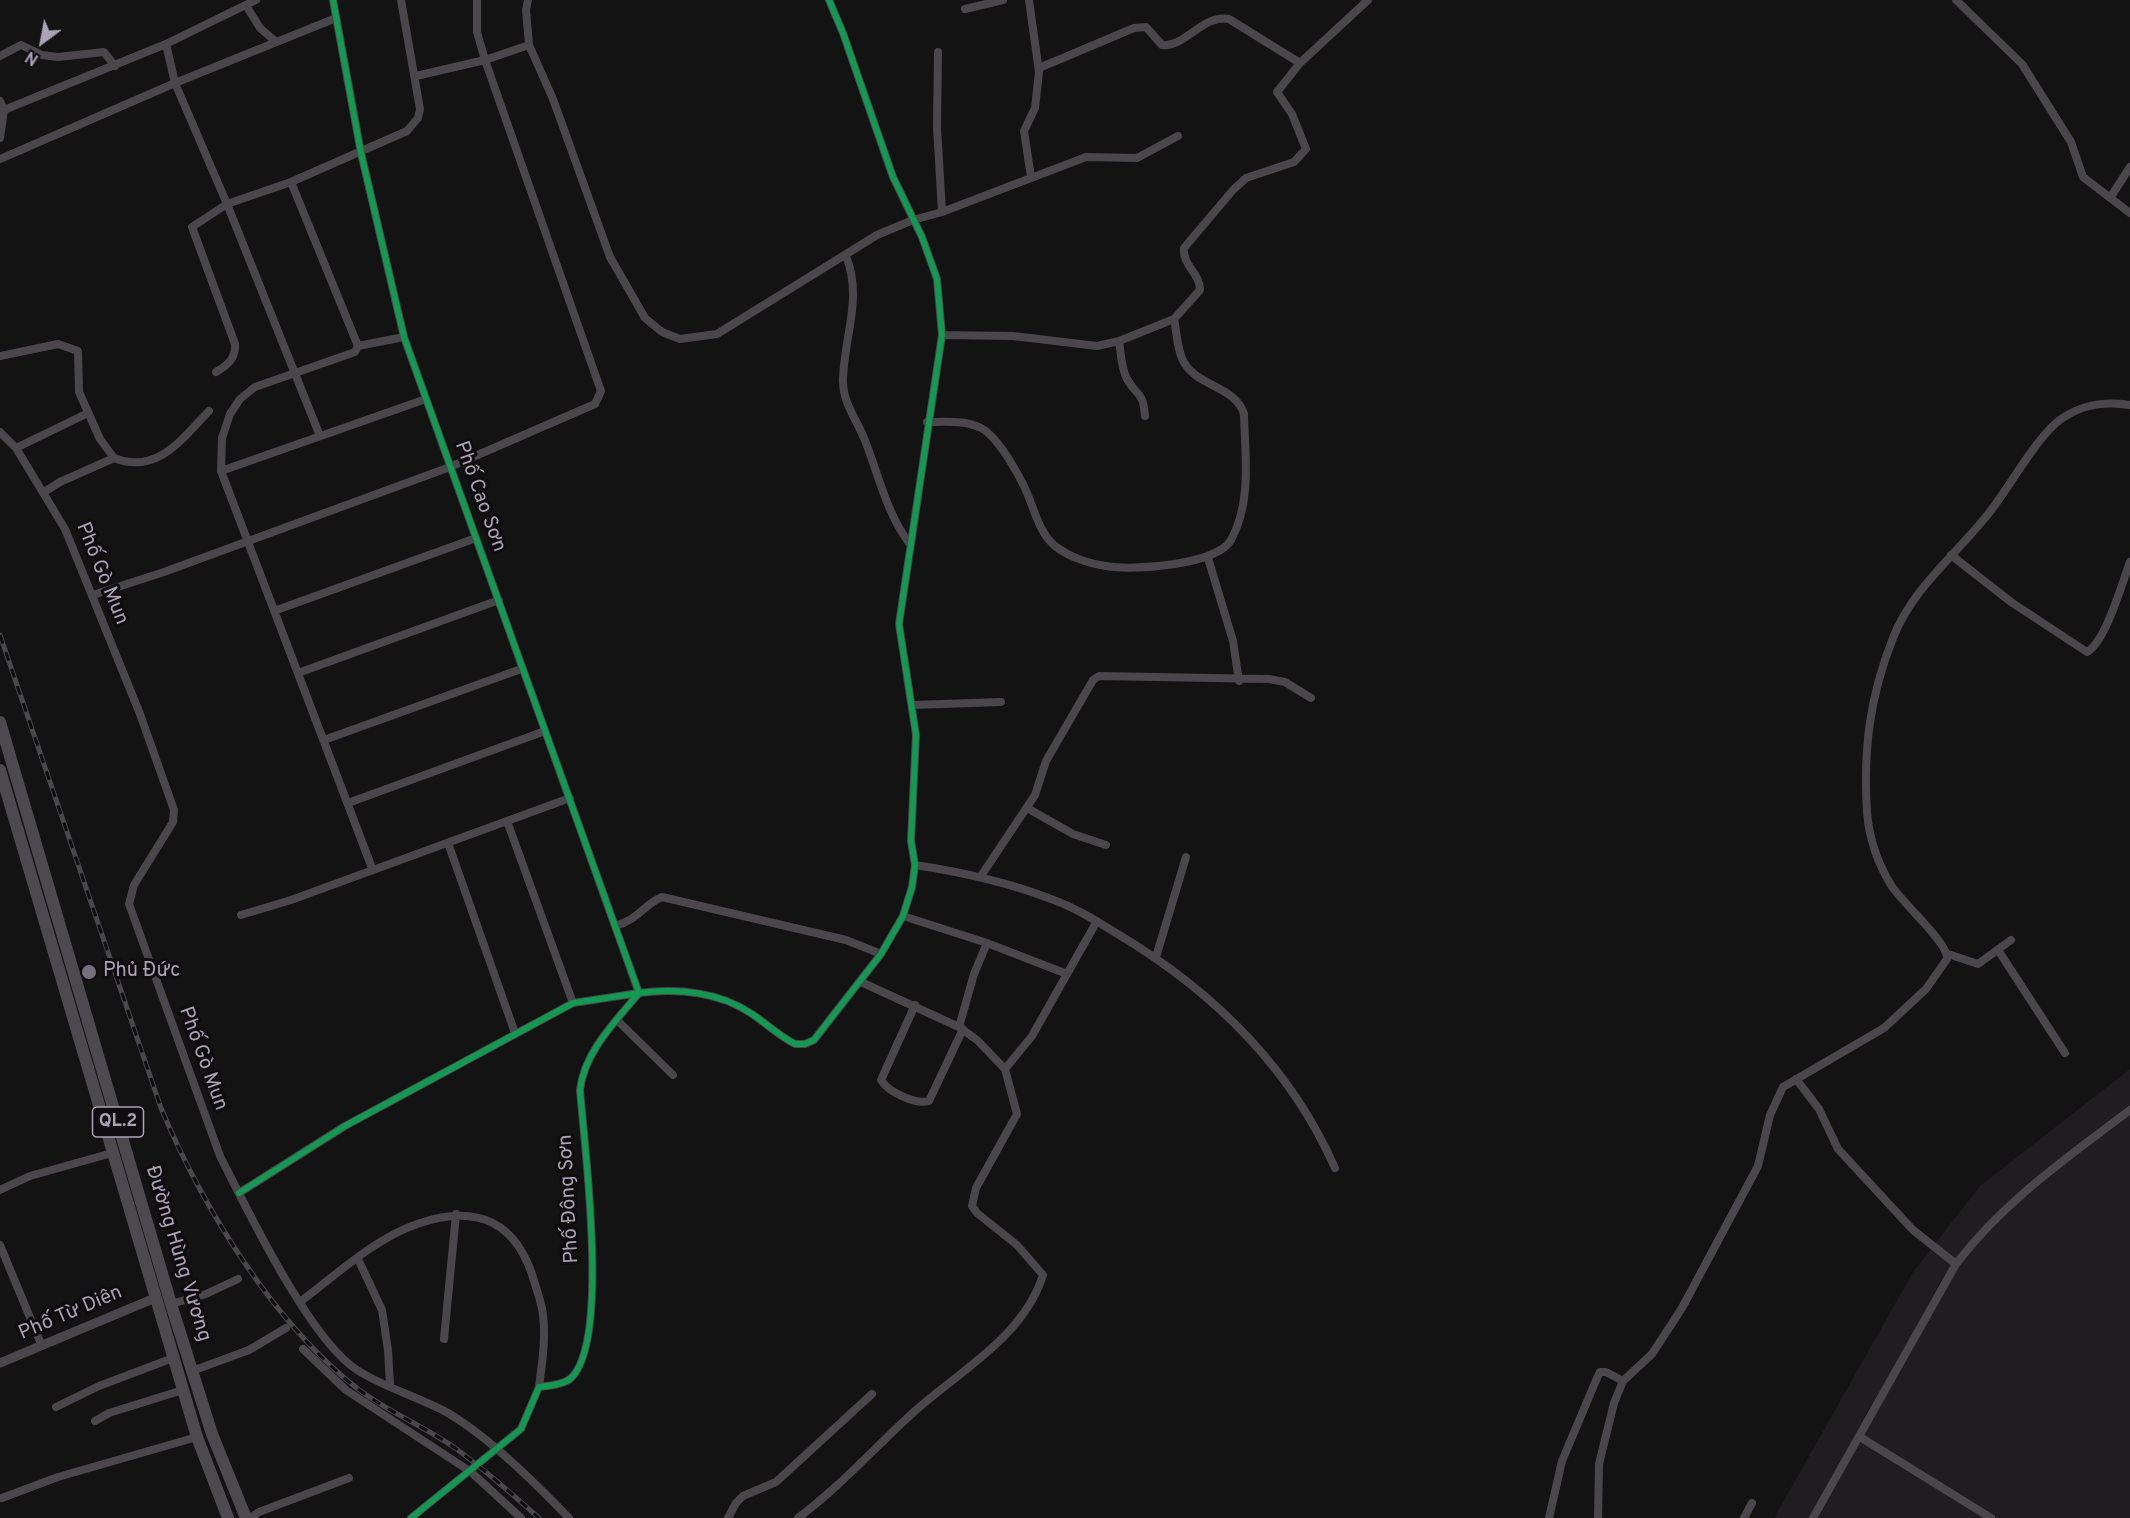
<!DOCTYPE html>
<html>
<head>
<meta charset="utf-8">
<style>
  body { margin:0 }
  #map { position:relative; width:2130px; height:1518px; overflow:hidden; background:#131313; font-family:Overpass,sans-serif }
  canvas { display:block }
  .north { position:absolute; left:12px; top:12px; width:60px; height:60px; -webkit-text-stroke:4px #0f0d0f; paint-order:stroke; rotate:212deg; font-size:16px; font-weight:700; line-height:24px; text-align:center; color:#aca2b6 }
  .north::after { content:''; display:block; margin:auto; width:21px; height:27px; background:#aca2b6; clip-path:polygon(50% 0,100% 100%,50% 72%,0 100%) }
</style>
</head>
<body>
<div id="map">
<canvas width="2130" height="1518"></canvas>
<div class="north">N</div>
</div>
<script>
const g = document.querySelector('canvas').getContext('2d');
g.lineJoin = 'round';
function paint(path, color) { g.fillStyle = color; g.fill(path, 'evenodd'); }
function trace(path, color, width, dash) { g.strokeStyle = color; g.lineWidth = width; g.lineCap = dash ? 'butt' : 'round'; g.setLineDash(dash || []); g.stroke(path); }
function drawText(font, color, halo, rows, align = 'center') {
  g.font = font + ' Overpass,sans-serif'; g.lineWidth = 6; g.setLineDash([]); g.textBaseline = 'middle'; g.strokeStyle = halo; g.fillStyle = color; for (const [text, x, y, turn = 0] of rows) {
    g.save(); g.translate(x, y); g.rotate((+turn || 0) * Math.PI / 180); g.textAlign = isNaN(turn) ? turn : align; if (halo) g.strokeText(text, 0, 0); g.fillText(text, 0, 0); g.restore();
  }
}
const built = new Path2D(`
  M2130 1069V1518H1774L1913 1272 1980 1186Z`);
const minor = new Path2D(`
  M528 0 526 10 529 45 553 99 610 257 645 318 662 332 680 339 717 334 877 235 913 220 942 212 1086 157 1137 158 1178 136
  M1029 0 1039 72 1035 108 1024 131 1031 177
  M1956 0 2022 64 2071 142 2083 177 2130 213
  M247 7 260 28 275 41
  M965 9 1003 0
  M166 44 175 83 227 204 320 436
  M938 52 937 127 942 212
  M0 56 21 45 42 55 58 57 104 52 115 66
  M1039 68 1134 28 1146 27 1162 45C1185 48 1202 14 1229 19L1300 63
  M416 76 485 60 529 45
  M0 101 4 110
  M0 138 4 110 166 44 256 0
  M0 159 175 83 336 18
  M291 182 358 346
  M2110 198 2130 167
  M846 256C863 298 844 337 843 379 842 403 858 421 866 443 879 477 887 513 909 543
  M942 335 1013 336 1097 346 1119 341 1174 319 1200 290C1200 273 1182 265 1184 248L1233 190 1246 178 1294 162 1306 149 1292 114 1277 92 1300 63 1368 0
  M1119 341C1121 353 1121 368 1127 379 1137 397 1143 390 1145 416
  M0 356 58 344 78 351 79 392 100 439 114 458
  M216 372C228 365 236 358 235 344L192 227 227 204 291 182 407 131 418 118 420 109 401 0
  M927 422C945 422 965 420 981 428 1000 438 1024 483 1031 503 1037 519 1042 535 1055 546 1069 557 1090 564 1106 566 1133 571 1217 565 1231 540 1252 502 1245 455 1244 414 1236 387 1200 387 1185 364 1177 352 1177 333 1174 319
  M0 432 16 448 65 529 140 714 174 810 173 822 134 885 129 904 220 1156C247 1209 309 1339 357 1370 385 1388 419 1397 448 1413 490 1438 535 1483 569 1518
  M16 448 88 413
  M221 471 426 399
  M44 492 60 482 114 458C157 475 182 439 209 411
  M1951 555 2011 602 2087 652C2106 641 2122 583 2130 562
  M1208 558 1233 641 1239 681
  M93 595 164 572 450 467 595 404 601 391 485 60 477 32V0
  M274 611 476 538
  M298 673 499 600
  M913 705 1001 702
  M324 740 521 669
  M348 803 545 731
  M1027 808 1073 834 1106 845
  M507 821 573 1003
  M448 843 515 1033
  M915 865C962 872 1007 882 1051 899 1074 907 1095 920 1116 933 1210 989 1290 1066 1335 1168
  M372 868 221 471 222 438 230 414 240 399 255 387 355 352 358 346 404 337
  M981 876 1035 795 1046 761 1093 680 1099 676 1269 679 1285 682 1311 698
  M241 915 291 900 570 798
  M903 916 987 943 1067 974
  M615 926C638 920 643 905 662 897L846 940 881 954
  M1998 950 2065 1053
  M1948 954 1978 964 2011 940
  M1156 957 1186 857
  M915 1005 881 1080C888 1092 916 1105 929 1101L963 1029
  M617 1020 673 1075
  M959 1027 974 974 987 943
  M1005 1069 1032 1036 1097 921
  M1796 1079 1819 1109 1838 1149 1913 1230 1956 1264
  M0 1190 30 1176 112 1153
  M239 1193 345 1126 573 1003 639 993 404 337 361 153 333 0
  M0 1245 41 1344
  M358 1259 382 1310 388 1350 390 1385
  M300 1302C336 1275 374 1239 417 1224 478 1203 518 1222 535 1284 538 1294 542 1304 543 1315 546 1339 542 1363 539 1387
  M171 1304 206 1294 238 1279
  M444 1339 456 1214
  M303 1349 346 1390 471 1472 521 1518
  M192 1371 249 1350 286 1328
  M56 1407 99 1386 173 1358
  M95 1421 109 1413 183 1390
  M1860 1437 1991 1518
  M2 1498 58 1477 197 1437
  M250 1518 259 1512 349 1478
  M411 1518 521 1429 539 1387C548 1386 562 1385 570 1379 611 1344 584 1143 580 1090 584 1052 616 1021 639 993 678 988 720 992 752 1014 767 1024 779 1036 795 1044H805L814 1040 881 954 903 916 912 887 915 865 911 841 916 735 899 624 942 335 937 279 922 237 893 177 843 33 829 0
  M728 1518 736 1503 743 1496 776 1482 872 1394
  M798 1518C841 1486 877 1445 916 1410 961 1370 1024 1336 1043 1275L1017 1245 977 1213 972 1206 976 1188 1017 1114 1005 1069 977 1040 959 1027 861 982
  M1549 1518 1562 1461 1597 1378 1600 1372H1606L1623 1381
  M1598 1518 1599 1464 1614 1403 1623 1381 1652 1354 1682 1308 1758 1166 1770 1115 1783 1087 1884 1028 1926 989 1947 959C1949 943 1901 902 1891 885 1877 862 1869 838 1867 812 1863 749 1870 696 1893 638 1913 587 1956 555 1989 513 2009 488 2037 436 2061 419 2083 404 2105 401 2130 405
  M1744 1518 1752 1503
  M1813 1518 1956 1264C2004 1201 2068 1157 2130 1110`);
const tertiary = new Path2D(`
  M0 1363 155 1298`);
const trunk = new Path2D(`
  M0 722 171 1304 212 1434 246 1518
  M0 770 197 1437 228 1518`);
const rail = new Path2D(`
  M0 635 161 1108C202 1206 273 1323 358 1389 388 1412 424 1426 455 1448 484 1469 512 1494 539 1518`);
const cycleway = new Path2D(`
  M239 1193 345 1126 573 1003 639 993 404 337 361 153 333 0
  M411 1518 521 1429 539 1387C548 1386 562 1385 570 1379 611 1344 584 1143 580 1090 584 1052 616 1021 639 993 678 988 720 992 752 1014 767 1024 779 1036 795 1044H805L814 1040 881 954 903 916 912 887 915 865 911 841 916 735 899 624 942 335 937 279 922 237 893 177 843 33 829 0`);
const markers = [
  [89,972,8,"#76707d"]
];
const shields = [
  [118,1122,51]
];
const shieldNames = [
  ["QL.2",118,1122]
];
const streetNames = [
  ["Phố Cao Sơn",479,497,70],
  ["Phố Gò Mun",101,574,68],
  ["Phố Gò Mun",202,1059,70],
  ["Phố Đông Sơn",570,1199,-93],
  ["Đường Hùng Vương",177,1254,73],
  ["Phố Từ Diên",71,1314,-23]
];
const poiNames = [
  ["Phủ Đức",103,972]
];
paint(built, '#1f1d1f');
trace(minor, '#4a474c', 8);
trace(tertiary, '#4a474c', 9);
trace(trunk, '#4c4a4e', 12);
trace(rail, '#4b484d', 5);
trace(rail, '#0f0d0f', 3, [9]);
trace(cycleway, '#139951', 6);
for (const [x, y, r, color] of markers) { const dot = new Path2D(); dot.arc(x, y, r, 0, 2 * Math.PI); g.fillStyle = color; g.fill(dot); trace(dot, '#0f0d0f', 2); }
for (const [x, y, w] of shields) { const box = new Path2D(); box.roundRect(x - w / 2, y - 15, w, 30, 4.5); g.fillStyle = '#0f0d0f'; g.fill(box); trace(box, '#aca2b6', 1.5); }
drawText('bold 18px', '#aca2b6', null, shieldNames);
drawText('20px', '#aca2b6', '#0f0d0f', streetNames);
drawText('20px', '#aca2b6', '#0f0d0f', poiNames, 'left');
</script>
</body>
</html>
